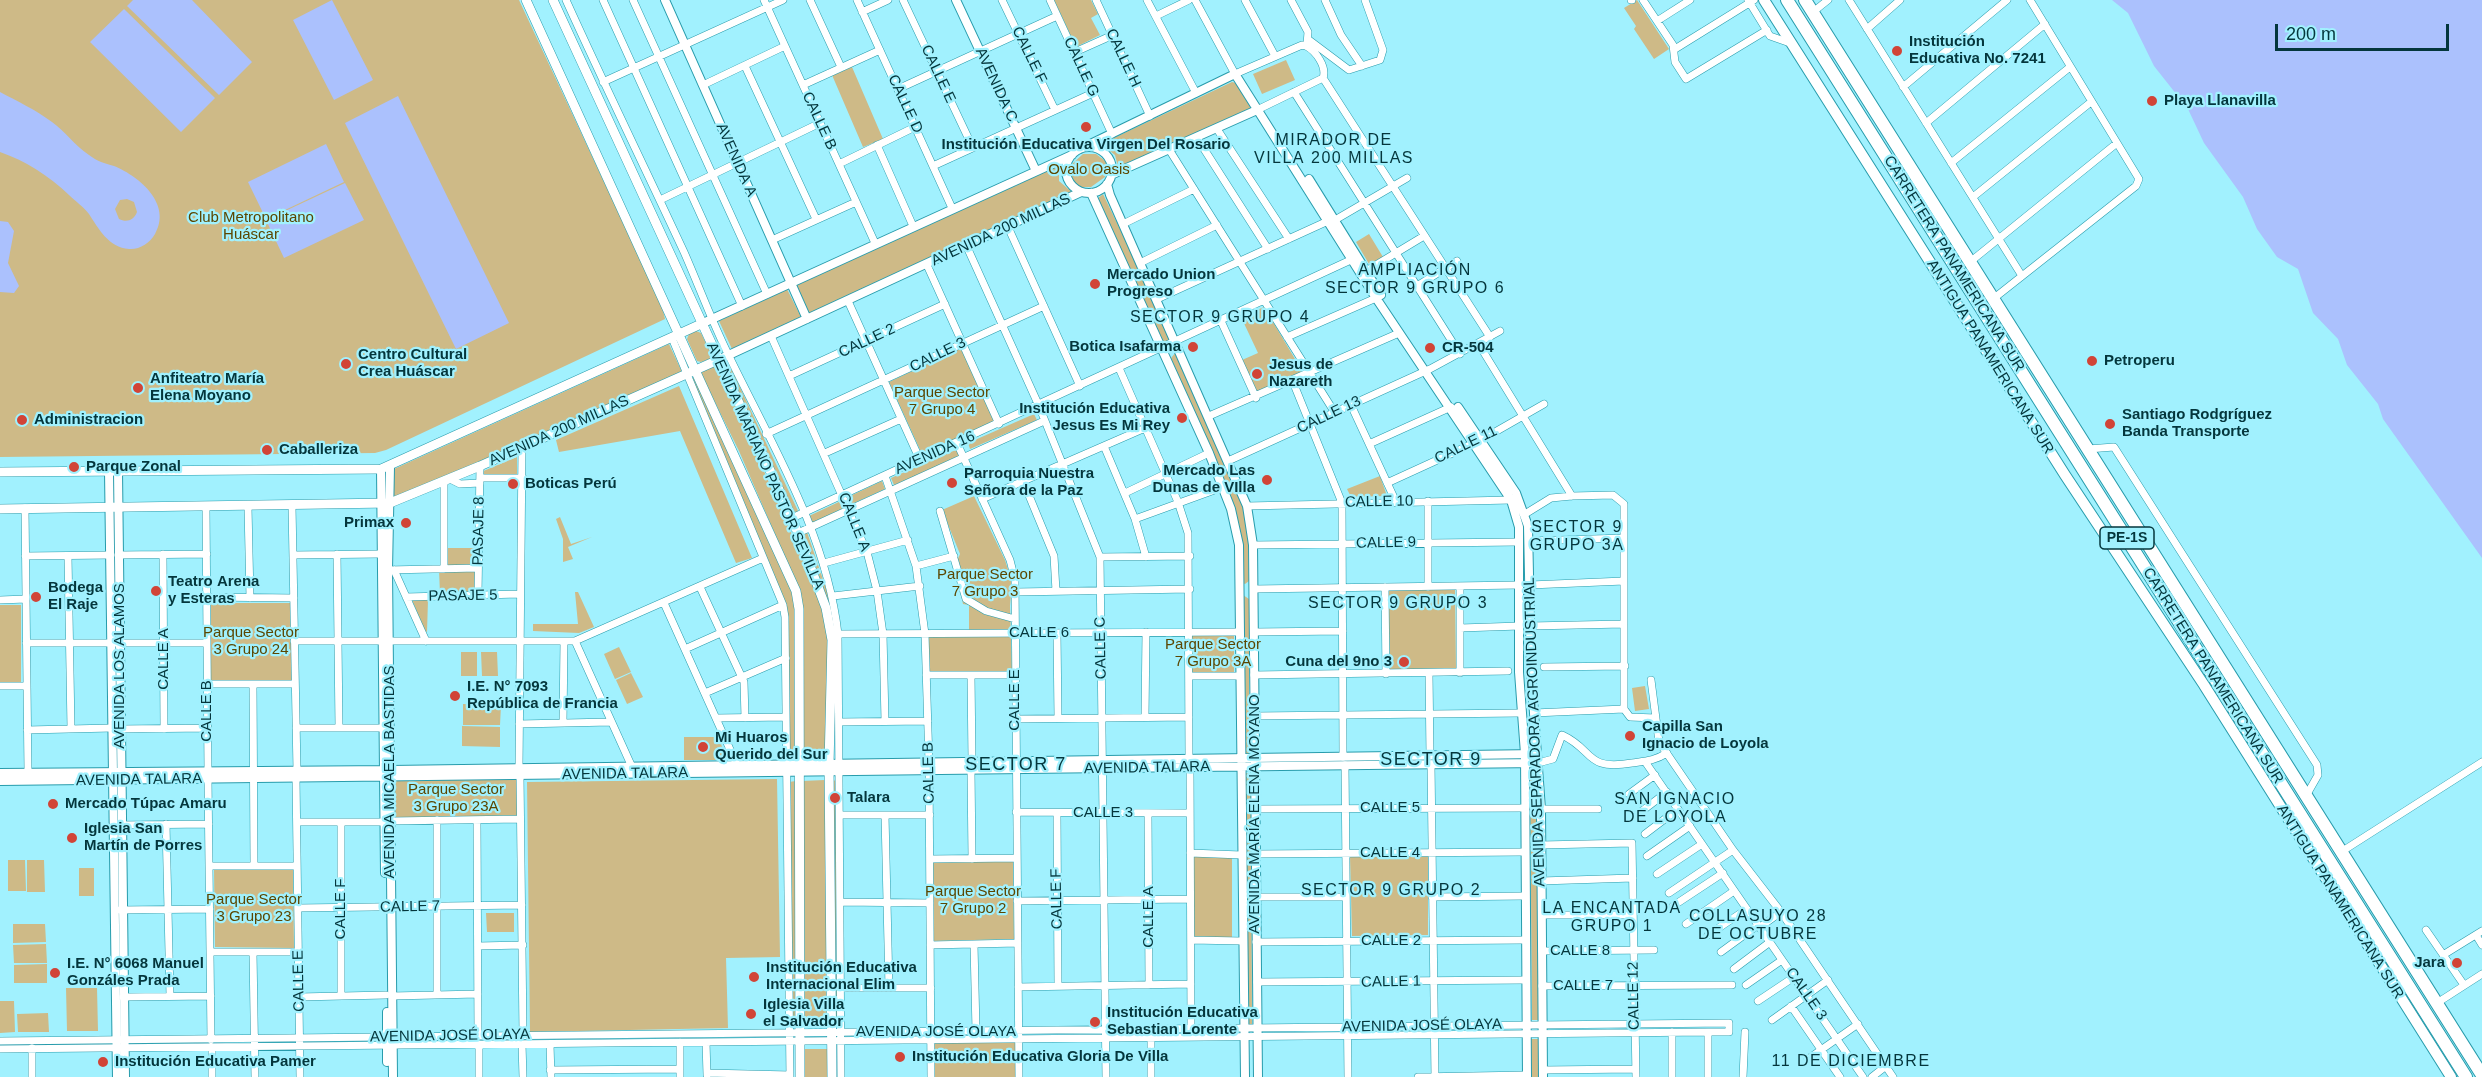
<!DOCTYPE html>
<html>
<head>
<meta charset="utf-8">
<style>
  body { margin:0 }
  #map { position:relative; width:2482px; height:1077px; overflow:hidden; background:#a1f1fe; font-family:Arial,sans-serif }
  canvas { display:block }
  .scale { position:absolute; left:2275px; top:24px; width:174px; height:27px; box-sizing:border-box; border:3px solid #04363c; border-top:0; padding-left:8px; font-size:18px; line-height:21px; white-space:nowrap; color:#04363c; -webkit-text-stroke:4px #a1f1fe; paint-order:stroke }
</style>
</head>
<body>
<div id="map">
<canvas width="2482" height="1077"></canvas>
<div class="scale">200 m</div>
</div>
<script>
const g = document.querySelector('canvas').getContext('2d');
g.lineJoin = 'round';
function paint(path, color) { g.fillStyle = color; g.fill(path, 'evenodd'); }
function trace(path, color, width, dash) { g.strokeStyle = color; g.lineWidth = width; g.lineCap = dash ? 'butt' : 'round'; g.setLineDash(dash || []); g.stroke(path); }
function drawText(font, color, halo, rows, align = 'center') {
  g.font = font + ' Arial,sans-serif'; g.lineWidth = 4.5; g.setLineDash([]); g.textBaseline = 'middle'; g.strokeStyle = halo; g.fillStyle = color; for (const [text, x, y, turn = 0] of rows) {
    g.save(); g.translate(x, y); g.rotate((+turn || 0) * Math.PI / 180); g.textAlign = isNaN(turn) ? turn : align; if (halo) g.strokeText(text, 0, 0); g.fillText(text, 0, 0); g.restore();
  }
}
const green = new Path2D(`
  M0 0H519L662 306 665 319 386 450 375 453 0 457Z
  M1054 0H1091L1098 14 1091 18 1100 35 1076 47Z
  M1637 0 1669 49 1654 59 1634 29 1636 26 1624 8Z
  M1286 60 1295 80 1262 94 1253 74Z
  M852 67 883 139 863 147 832 75Z
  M1232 82 1236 83 1251 108 1119 171 1115 155 1101 144Z
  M1083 154H1096L1108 163 1105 177 1091 187H1078L1070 179 1072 164Z
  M1059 162V181L1073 193 808 315 794 285Z
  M1103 194 1173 339 1164 343 1097 199Z
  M1369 234 1383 257 1369 264 1356 242Z
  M787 289 801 317 732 349 719 321Z
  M1264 307 1304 374 1257 393 1242 360 1258 353 1241 317Z
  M696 331 701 333 711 354 710 359 701 362 697 361 687 339 689 334Z
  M669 344 682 372 393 500 394 469Z
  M961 348 995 421 922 454 889 382Z
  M1176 352 1242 502 1248 533 1249 581 1245 584 1243 583 1240 531 1235 507 1171 358Z
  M716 363 818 593C821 606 826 620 827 634 832 675 824 715 825 756H802L797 585 739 451 699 370Z
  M729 364 799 513 793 516 724 366Z
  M697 376 792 592 795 611V756H789V651L777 585 692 378Z
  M679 386 752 558 736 563 680 431 559 452 556 440Z
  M1034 414 1037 420 970 449 968 443Z
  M958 449 961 456 894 485 891 478Z
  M517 457V475H482L481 472Z
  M1380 476 1387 496 1351 497 1347 489Z
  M882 481 885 489 852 504 848 497Z
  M974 496 1005 560 1012 582 1010 606 1012 673H930L928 635H969V605L963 604 955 565 960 554 942 510Z
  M843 500 846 507 812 523 809 516Z
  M560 517 571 544 592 537 568 547 573 559 563 562V539L556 519Z
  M807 532 832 606 829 608 821 581 801 534Z
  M448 548H476V565H448Z
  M439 570H476L477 594H440Z
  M1455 588 1456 669 1390 670 1388 589Z
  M575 592H578L594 627 579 633 533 631V624H578Z
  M1243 595 1249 599V755H1244Z
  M412 600H428L427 632 425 631Z
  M211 603H291L292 680H211Z
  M0 605H21V682H0Z
  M1191 634H1234V673H1192Z
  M619 647 631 672 615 679 604 654Z
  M461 652H477V676H461Z
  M481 652H497L498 676H482Z
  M631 673 643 697 627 704 616 680Z
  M1645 686 1649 709 1635 711 1632 688Z
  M463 704 501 705 500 725H463Z
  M462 726 500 727V747L462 746Z
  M684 737H719L725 757 724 760H684Z
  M1530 770H1536L1539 1020H1532Z
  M1246 773 1251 774 1252 1026H1247L1244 774Z
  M517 779V816L395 818 394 780Z
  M777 779 780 957 726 958 728 1028 530 1032 527 782Z
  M825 780 828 1024 804 1025 802 781Z
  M837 780 839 1024H834L832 781Z
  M796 781 798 1025H792L789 782Z
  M1194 856H1232V938H1194Z
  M1350 856H1428V935L1352 936Z
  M8 860H25L26 891H8Z
  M27 860H44L45 892H27Z
  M1013 861 1014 939 933 941 932 862Z
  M79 868H94V896H79Z
  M214 870H293L294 948 215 947Z
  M486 913H514V932H487Z
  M13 924H45L46 942 13 943Z
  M46 944 47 963H14L13 945Z
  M47 964V983H14V965Z
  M66 988H97L98 1031H67Z
  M0 1001H14L15 1032 0 1033Z
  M48 1013 49 1032H18L17 1014Z
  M1531 1039H1538V1077H1531Z
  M1016 1042V1077H935L934 1043Z
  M804 1049H828V1077H804Z`);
const water = new Path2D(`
  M133 0H192L252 62 219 95 127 6Z
  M332 0 373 80 334 100 293 20Z
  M2112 0H2482V558L2383 419 2378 404 2347 365 2338 339 2313 313 2298 269 2277 257 2257 229 2243 197 2204 143 2188 109 2154 66 2128 13Z
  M124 9 215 98 181 132 90 42Z
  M0 92C17 101 36 110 52 122 65 131 75 146 89 155 98 162 104 163 114 166 141 177 172 205 155 234 150 243 139 250 129 249 109 248 98 228 89 214 84 207 75 201 69 195 49 176 26 161 0 152ZM127 199 134 202 137 212C134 220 127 223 119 219L115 209 120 200Z
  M398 96 509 323 456 349 345 123Z
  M326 144 344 182 266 219 248 182Z
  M345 183 364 220 284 258 266 220Z
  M0 221 8 222 14 231 8 263 19 286 14 293 0 292Z`);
const minor = new Path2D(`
  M566 0C604 84 645 168 684 252 699 286 712 322 729 356 772 445 827 535 838 634L841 1077
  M603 0 742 306
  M633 0 767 294
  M764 0 875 243
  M810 0 841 67
  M857 0 952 208
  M903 0 973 148
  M1002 0 1055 110
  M1050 0 1112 134
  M1096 0 1150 116
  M1147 0 1196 93
  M1195 0 1235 74 1302 45 1306 46
  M1245 0 1275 56
  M1291 0 1308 32 1307 44
  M1325 0 1341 35 1362 66
  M1631 0H1632
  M1643 0 1673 45 1675 62 1686 79 1767 30
  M1748 0 1770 36 1790 43
  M1849 0 2022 276
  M862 12 888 0
  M1813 12 1828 0
  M1156 16 1189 0
  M1657 21 1690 0
  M1867 29 1900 0
  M1309 40 1349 70 1380 60 1383 50 1365 0
  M1306 46C1316 51 1327 67 1323 78L1490 337
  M1675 49 1754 0
  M1075 52 1113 35
  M745 66 816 219
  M603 82 783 0
  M703 85 785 46
  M803 85 880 50
  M1903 87 2007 0
  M898 89 1057 16
  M1294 92 1460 354
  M1257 110 1323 78
  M1926 123 2045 24
  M1217 129 1289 239
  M1197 138 1268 249
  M877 145 913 226
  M1170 151 1335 413
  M1951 163 2070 67
  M839 164 915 127
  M933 166 1093 93
  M1973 197 2091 102
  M660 200 820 123
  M1335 220 1407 178
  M1123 224 1194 189
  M1008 227 1080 386
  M772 240 856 202
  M967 247 1039 406 1100 557 1106 1077
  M1970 262 2117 143
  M1140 263 1217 225
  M927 265 999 424
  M1366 271 1424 236
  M1417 286 1457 261
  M1157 299 1328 221
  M1993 299 2136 186 2139 179 2030 0
  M848 301 920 460
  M1221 321 1256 398
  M771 336 867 552 877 591 883 634 885 721
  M1287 337 1376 298
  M672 338 783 605 785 617 790 1077
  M1478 343 1572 496
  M1119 368 1178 502 1188 533 1189 758
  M789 376 945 304
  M1293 382 1342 503 1343 757
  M1351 405 1396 502
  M1209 416 1399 333
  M766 434 1044 306
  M957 443 1010 560 1015 580 1019 1077
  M1369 444 1451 407
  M1104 446 1135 519 1146 557
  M2088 449 2114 447 2317 765 2318 775 2306 796
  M825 453 901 419
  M1228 461 1430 369 1500 331
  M885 476 916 566 925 634 929 763 931 1077
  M481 478H523
  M450 479 460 484 480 483
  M1023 481 1054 556 1056 591
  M444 482V569
  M1387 483 1481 440 1544 404
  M1125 493 1209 453
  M982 499 1145 428
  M292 506 297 771
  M1247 506 1511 500
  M206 507 208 772
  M248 507 250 598
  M25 508 28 772
  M940 511 966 599 986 611 1015 619
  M1525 514 1551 498 1572 496 1613 495 1624 504V709L1630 717 1655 718
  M792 518 1355 258
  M1135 519 1223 487
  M798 533 1044 421
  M1529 541 1624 538
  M1253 545 1519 542
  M163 554 164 729
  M337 554 339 728
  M119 555 207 554
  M293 555 381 554
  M25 556 111 555
  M68 556 71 729
  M1100 557 1190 556
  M824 563 908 540
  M916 566 954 556
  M388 570 478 568
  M394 570 426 641
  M1530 585 1624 581
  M1460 586V673
  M700 587 744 682 745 718
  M1385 587 1386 674
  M1428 587V501
  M1254 589 1519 585
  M1016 592 1190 589
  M478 595 480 466
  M833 596 920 586
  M207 597 294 598
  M406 597 519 594
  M0 600 26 599
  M664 603 737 765
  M1530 626 1624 624
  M1460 628 1520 626
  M1254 632 1343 631
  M1057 633 1058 718
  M838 634 1239 632
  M294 641H575L763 558
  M575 641 632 767
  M26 643H207
  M685 649 783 605
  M1544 667 1625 666
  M1429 673 1430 756
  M926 675H1015
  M971 675 972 761
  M1254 675 1508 671
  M1189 676H1240
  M1651 680 1659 742 1733 850 1781 912 1893 1077
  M207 684H295
  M253 684 254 866
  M0 686H27
  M705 693 786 658
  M1534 713 1624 709
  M1255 716 1521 713
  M1145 717 1146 632
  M716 718 786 717
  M1015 719 1189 717
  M839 722 928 721
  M563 723 564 641
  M519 724 611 722
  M296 728H384
  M120 729 208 728
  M27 730 112 728
  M1538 763 1553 759 1562 735C1595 750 1584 771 1632 763 1646 761 1654 761 1667 753
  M1646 763 1863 1077
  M1431 764 1435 1077
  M1345 765 1348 1077
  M1190 767 1191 1029
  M519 768 522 447
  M971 770 972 859
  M520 775 523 1034
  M296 778 300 1077
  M208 779 211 1040
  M1629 794 1655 775
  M1255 809 1525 808
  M1541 809H1598
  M1016 812 1190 813
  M1057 813 1058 986
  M1148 813 1149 985
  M1638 814 1667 792
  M840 815H930
  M885 815 889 988
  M437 820V995
  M477 820 478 1036
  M391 821 520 819
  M297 822H385
  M341 822V996
  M166 824 170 996
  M120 825 209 824
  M1645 834 1678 809
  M1541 845 1632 843 1636 1077
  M2341 852 2482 762
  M1190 853 1241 855
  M1256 854 1525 852
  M1647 856 1690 826
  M930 859 1017 858
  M210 866H297
  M1657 874 1702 844
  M1541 881 1633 878
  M1669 893 1733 850
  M1256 897H1346
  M1432 897 1525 896
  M1017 901 1190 899
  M841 902 930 903
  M1673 906 1723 873
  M298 908 522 905
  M120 910 210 909
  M1542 915H1633
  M1686 924 1734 891
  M1760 927 1781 912
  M2426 930 2464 985
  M1708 935 1747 909
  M2476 935 2482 945
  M1191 940 1242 941
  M1256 942 1526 940
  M974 944 976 1031
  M930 945 1018 943
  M478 946 523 945
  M1542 951 1654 950
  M211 952H299
  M253 952 255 1077
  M1721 952 1758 925
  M2443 955 2482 931
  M1734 969 1770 942
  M1257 982 1526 980
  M1746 985 1782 960
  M1542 986 1732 985
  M1018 987 1191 984
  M841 988H931
  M392 996 478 994
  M123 997 211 996
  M299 997 386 995
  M1758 1001 1794 977
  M2437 1003 2482 974
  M1791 1006 1840 1077
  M1772 1020 1828 980
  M1708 1032V1077
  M1151 1038V1077
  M0 1041 1729 1023V1032H1708L0 1049
  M680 1042V1077
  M706 1042 707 1075
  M479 1044V1077
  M522 1044 523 1077
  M550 1044 551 1077
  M212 1047V1077
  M32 1048V1077
  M1808 1059 1858 1024
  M550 1070 680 1069
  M1543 1070 1635 1069
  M707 1073 790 1075
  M1418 1077 1527 1075
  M1672 1077V1032
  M1743 1077 1745 1032
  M1872 1077 1886 1066`);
const tertiary = new Path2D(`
  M665 0 807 319
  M956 0 1036 171
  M1066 170a23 23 0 1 1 46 0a23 23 0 1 1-46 0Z
  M1080 149 1235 74 1376 298 1511 500 1519 527V672L1525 754 1527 1077
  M1111 175 1257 110
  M1309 179 1381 295
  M1107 184 1110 195 1247 506 1253 545 1258 1077
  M1091 193 1209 453 1231 509 1239 545 1245 1077
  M701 324 1072 155
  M718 360 1081 192
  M1458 407 1516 493 1528 526 1531 672 1541 809 1543 1077
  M390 467 388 570 393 1077
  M381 469 385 873
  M109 471 117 1077
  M118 471 125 1077
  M0 773 391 770 1537 754
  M0 781 1538 763
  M387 1012V1062`);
const secondary = new Path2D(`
  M526 0 796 591 799 609 800 1077
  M553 0 792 518 826 608 832 640 829 765 832 1077
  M0 472 381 469 701 324
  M0 509 390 503 480 466 718 360`);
const primary = new Path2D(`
  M1764 0 2065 475 2204 685 2451 1077`);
const motorway = new Path2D(`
  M1787 0 2466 1077
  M1805 0 2482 1075`);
const markers = [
  [1897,51,6,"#d14437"],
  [2152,101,6,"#d14437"],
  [1086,127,6,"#d14437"],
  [1095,284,6,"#d14437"],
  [1193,347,6,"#d14437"],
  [1430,348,6,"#d14437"],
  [2092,361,6,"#d14437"],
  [346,364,6,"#d14437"],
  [1257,374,6,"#d14437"],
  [138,388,6,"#d14437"],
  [1182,418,6,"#d14437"],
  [22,420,6,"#d14437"],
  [2110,424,6,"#d14437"],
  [267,450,6,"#d14437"],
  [74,467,6,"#d14437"],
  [1267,480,6,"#d14437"],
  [952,483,6,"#d14437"],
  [513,484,6,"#d14437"],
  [406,523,6,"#d14437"],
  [156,591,6,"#d14437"],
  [36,597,6,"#d14437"],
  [1404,662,6,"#d14437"],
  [455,696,6,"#d14437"],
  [1630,736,6,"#d14437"],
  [703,747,6,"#d14437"],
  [835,798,6,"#d14437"],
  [53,804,6,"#d14437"],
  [72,838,6,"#d14437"],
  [2457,963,6,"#d14437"],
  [55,973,6,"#d14437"],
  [754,977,6,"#d14437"],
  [751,1014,6,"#d14437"],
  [1095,1022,6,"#d14437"],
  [900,1057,6,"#d14437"],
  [103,1062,6,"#d14437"]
];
const shields = [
  [2127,538,54]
];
const shieldNames = [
  ["PE-1S",2127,538]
];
const poiNames = [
  ["Institución",1909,42],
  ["Educativa No. 7241",1909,59],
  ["Playa Llanavilla",2164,101],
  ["Institución Educativa Virgen Del Rosario",1086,145,"center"],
  ["Mercado Union",1107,275],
  ["Progreso",1107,292],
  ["Botica Isafarma",1181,347,"right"],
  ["CR-504",1442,348],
  ["Centro Cultural",358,355],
  ["Crea Huáscar",358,372],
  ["Petroperu",2104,361],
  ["Jesus de",1269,365],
  ["Nazareth",1269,382],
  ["Anfiteatro María",150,379],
  ["Elena Moyano",150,396],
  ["Institución Educativa",1170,409,"right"],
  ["Jesus Es Mi Rey",1170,426,"right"],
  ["Santiago Rodgríguez",2122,415],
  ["Banda Transporte",2122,432],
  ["Administracion",34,420],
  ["Caballeriza",279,450],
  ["Parque Zonal",86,467],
  ["Mercado Las",1255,471,"right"],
  ["Dunas de VIlla",1255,488,"right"],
  ["Parroquia Nuestra",964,474],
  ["Señora de la Paz",964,491],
  ["Boticas Perú",525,484],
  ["Primax",394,523,"right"],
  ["Teatro Arena",168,582],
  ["y Esteras",168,599],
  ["Bodega",48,588],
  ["El Raje",48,605],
  ["Cuna del 9no 3",1392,662,"right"],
  ["I.E. N° 7093",467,687],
  ["República de Francia",467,704],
  ["Capilla San",1642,727],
  ["Ignacio de Loyola",1642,744],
  ["Mi Huaros",715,738],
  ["Querido del Sur",715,755],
  ["Talara",847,798],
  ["Mercado Túpac Amaru",65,804],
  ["Iglesia San",84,829],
  ["Martín de Porres",84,846],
  ["Jara",2445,963,"right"],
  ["I.E. N° 6068 Manuel",67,964],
  ["Gonzáles Prada",67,981],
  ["Institución Educativa",766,968],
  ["Internacional Elim",766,985],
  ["Iglesia Villa",763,1005],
  ["el Salvador",763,1022],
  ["Institución Educativa",1107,1013],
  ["Sebastian Lorente",1107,1030],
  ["Institución Educativa Gloria De Villa",912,1057],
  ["Institución Educativa Pamer",115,1062]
];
const streetNames = [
  ["CALLE F",1029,55,64],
  ["CALLE H",1123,58,65],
  ["CALLE G",1081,67,65],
  ["CALLE E",938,74,65],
  ["AVENIDA C",996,85,65],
  ["CALLE D",905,104,65],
  ["CALLE B",819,121,65],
  ["AVENIDA A",736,160,66],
  ["AVENIDA 200 MILLAS",1001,230,-25],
  ["CARRETERA PANAMERICANA SUR",1954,264,58],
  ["CALLE 2",867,341,-25],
  ["CALLE 3",938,355,-26],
  ["ANTIGUA PANAMERICANA SUR",1990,357,58],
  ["CALLE 13",1329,415,-25],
  ["AVENIDA 200 MILLAS",559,431,-24],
  ["CALLE 11",1466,445,-26],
  ["AVENIDA 16",935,453,-24],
  ["AVENIDA MARIANO PASTOR SEVILLA",765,466,66],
  ["CALLE 10",1379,502,-1],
  ["CALLE A",854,522,68],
  ["PASAJE 8",479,531,-89],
  ["CALLE 9",1386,543,-1],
  ["PASAJE 5",463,596,-1],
  ["CALLE 6",1039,633],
  ["CALLE C",1101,648,-91],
  ["CALLE A",164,659,-90],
  ["AVENIDA LOS ALAMOS",120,666,-90],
  ["CARRETERA PANAMERICANA SUR",2213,676,58],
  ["CALLE E",1015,700,-90],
  ["CALLE B",207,711,-90],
  ["AVENIDA SEPARADORA AGROINDUSTRIAL",1535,732,-92],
  ["AVENIDA TALARA",1147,768,-1],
  ["AVENIDA MICAELA BASTIDAS",390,772,-90],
  ["CALLE B",929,773,-91],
  ["AVENIDA TALARA",625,774,-1],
  ["AVENIDA TALARA",139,780,-1],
  ["CALLE 5",1390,808],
  ["CALLE 3",1103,813],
  ["AVENIDA MARÍA ELENA MOYANO",1255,814,-90],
  ["CALLE 4",1390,853],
  ["CALLE F",1057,899,-91],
  ["ANTIGUA PANAMERICANA SUR",2340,902,58],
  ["CALLE 7",410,907,-1],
  ["CALLE F",341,909,-90],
  ["CALLE A",1149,917,-90],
  ["CALLE 2",1391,941],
  ["CALLE 8",1580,951],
  ["CALLE E",299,981,-91],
  ["CALLE 1",1391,982,-1],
  ["CALLE 7",1583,986],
  ["CALLE 3",1806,994,55],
  ["CALLE 12",1634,996,-91],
  ["AVENIDA JOSÉ OLAYA",1422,1026,-1],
  ["AVENIDA JOSÉ OLAYA",936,1032],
  ["AVENIDA JOSÉ OLAYA",450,1036,-1]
];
const parkNames = [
  ["Ovalo Oasis",1089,170],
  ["Club Metropolitano",251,218],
  ["Huáscar",251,235],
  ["Parque Sector",942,393],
  ["7 Grupo 4",942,410],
  ["Parque Sector",985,575],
  ["7 Grupo 3",985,592],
  ["Parque Sector",251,633],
  ["3 Grupo 24",251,650],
  ["Parque Sector",1213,645],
  ["7 Grupo 3A",1213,662],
  ["Parque Sector",456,790],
  ["3 Grupo 23A",456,807],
  ["Parque Sector",973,892],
  ["7 Grupo 2",973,909],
  ["Parque Sector",254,900],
  ["3 Grupo 23",254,917]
];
const neighbourhoodNames = [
  ["MIRADOR DE",1334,141],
  ["VILLA 200 MILLAS",1334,159],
  ["AMPLIACIÓN",1415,271],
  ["SECTOR 9 GRUPO 6",1415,289],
  ["SECTOR 9 GRUPO 4",1220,318],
  ["SECTOR 9",1577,528],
  ["GRUPO 3A",1577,546],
  ["SECTOR 9 GRUPO 3",1398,604],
  ["SAN IGNACIO",1675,800],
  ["DE LOYOLA",1675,818],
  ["SECTOR 9 GRUPO 2",1391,891],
  ["LA ENCANTADA",1612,909],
  ["GRUPO 1",1612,927],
  ["COLLASUYO 28",1758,917],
  ["DE OCTUBRE",1758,935],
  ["11 DE DICIEMBRE",1851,1062]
];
const quarterNames = [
  ["SECTOR 9",1431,760],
  ["SECTOR 7",1016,765]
];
paint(green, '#ceba87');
paint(water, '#abc1fd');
trace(minor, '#289cac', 8);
trace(tertiary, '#289cac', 10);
trace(secondary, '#289cac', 10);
trace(primary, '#289cac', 12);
trace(motorway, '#289cac', 14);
trace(minor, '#fff', 7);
trace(tertiary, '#fff', 8);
trace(secondary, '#fff', 9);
trace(primary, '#fff', 10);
trace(motorway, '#fff', 12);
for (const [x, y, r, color] of markers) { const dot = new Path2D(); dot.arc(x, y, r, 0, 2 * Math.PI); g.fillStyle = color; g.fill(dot); trace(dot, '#a1f1fe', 2); }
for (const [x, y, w] of shields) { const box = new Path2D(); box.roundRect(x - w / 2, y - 11, w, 22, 4.5); g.fillStyle = '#a1f1fe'; g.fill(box); trace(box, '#04363c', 1.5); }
drawText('bold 14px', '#04363c', null, shieldNames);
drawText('bold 15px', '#04363c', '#a1f1fe', poiNames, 'left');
drawText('15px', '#04363c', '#a1f1fe', streetNames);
drawText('15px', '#5b4600', '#a1f1fe', parkNames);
g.letterSpacing = '1.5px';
drawText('16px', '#04363c', '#a1f1fe', neighbourhoodNames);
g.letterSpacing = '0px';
g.letterSpacing = '1.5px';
drawText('18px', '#04363c', '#a1f1fe', quarterNames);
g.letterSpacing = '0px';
</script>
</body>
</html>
